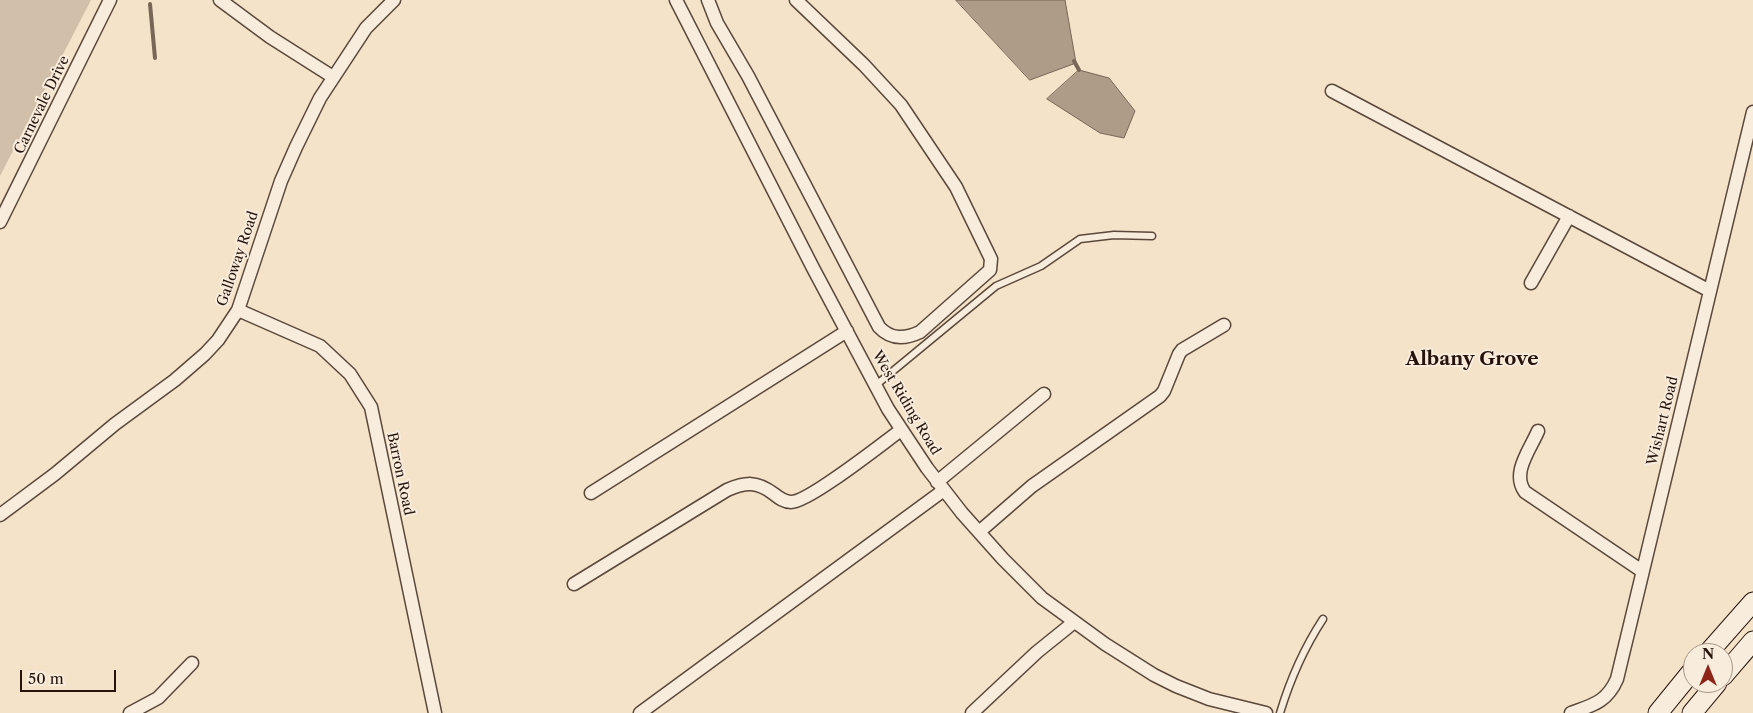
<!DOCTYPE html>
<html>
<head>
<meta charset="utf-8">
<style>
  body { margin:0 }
  #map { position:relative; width:1753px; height:713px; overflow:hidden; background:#f4e2c9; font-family:"Libre Caslon Text",serif }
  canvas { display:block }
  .north { position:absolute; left:1683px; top:643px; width:50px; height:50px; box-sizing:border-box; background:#f8ecdc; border:1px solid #a49689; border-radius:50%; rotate:0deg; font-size:14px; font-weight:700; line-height:20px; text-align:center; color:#26140c }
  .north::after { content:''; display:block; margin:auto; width:18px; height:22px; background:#8f2418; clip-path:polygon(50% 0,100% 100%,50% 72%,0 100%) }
  .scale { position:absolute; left:20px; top:670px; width:96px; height:22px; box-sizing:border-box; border:2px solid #26140c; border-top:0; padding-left:6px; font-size:15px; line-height:18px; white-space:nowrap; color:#26140c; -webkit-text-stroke:4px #f8ecdc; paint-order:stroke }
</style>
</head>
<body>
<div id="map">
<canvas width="1753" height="713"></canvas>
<div class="north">N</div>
<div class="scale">50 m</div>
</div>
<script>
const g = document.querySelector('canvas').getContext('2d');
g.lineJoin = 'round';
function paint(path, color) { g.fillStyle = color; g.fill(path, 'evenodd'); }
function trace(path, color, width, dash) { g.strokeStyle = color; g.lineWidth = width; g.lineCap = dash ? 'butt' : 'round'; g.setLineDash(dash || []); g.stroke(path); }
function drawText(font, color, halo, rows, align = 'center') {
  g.font = font + ' "Libre Caslon Text",serif'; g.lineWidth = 4; g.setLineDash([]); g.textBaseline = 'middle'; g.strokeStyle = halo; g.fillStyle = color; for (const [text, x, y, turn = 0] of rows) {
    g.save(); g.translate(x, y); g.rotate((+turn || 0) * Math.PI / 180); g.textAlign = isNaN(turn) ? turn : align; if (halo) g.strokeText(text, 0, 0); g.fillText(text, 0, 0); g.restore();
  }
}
const green = new Path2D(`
  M0 0H91L0 176Z`);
const water = new Path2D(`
  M956 0H1065L1076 63 1030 80Z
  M1079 70 1109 78 1135 111 1124 138 1100 133 1047 99Z`);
const stream = new Path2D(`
  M150 4 155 58
  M1074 61 1079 70`);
const service = new Path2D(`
  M876 385 996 286 1041 266 1080 239 1114 235 1152 236
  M1280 713C1290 680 1304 648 1323 619`);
const minor = new Path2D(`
  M220 0 270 37 333 77
  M676 0 813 268 888 409 927 468 962 513 1003 559 1042 598 1105 644 1154 675 1176 686 1209 699 1266 713
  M708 0 717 23 748 76 879 327C891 340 905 339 920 332L990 270 991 259 956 187 901 105 864 65 796 0
  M1332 91 1710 291
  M0 222 110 0
  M1531 283 1569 216
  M238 310 320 346 350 374 371 407 435 713
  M1538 431C1530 450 1511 473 1525 492L1642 571
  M937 482 1044 394
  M591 493 847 331
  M0 515 55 474 115 424 175 380 205 354 218 340 238 310 281 181 296 147 320 98 366 28 394 0
  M979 532 1032 486 1160 396 1164 391 1179 354 1182 350 1224 325
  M574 584 727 490C746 482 757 481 774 494 779 498 784 502 791 502 809 502 883 443 901 430
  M130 713 158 698 192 663
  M640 713 944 490
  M972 713 1037 652 1073 623
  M1571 713C1593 705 1607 702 1617 679L1753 112`);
const secondary = new Path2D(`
  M1708 653 1753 602
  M1723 676 1753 641
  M1658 713 1693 670
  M1692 713 1717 683`);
const streetNames = [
  ["Carnevale Drive",42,105,-64],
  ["Galloway Road",238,259,-71],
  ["West Riding Road",906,403,59],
  ["Wishart Road",1663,421,-76],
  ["Barron Road",400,474,78]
];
const districtNames = [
  ["Albany Grove",1472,360]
];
paint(green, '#d1bfa9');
paint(water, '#ae9c89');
trace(water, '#786657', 1);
trace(stream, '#786657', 4);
trace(service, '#5a483b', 9);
trace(minor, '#5a483b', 15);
trace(secondary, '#26140c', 21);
trace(service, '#f8ecdc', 6);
trace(minor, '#f8ecdc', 12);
trace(secondary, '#f8ecdc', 19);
drawText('14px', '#26140c', '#f8ecdc', streetNames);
drawText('bold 19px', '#26140c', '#f8ecdc', districtNames);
</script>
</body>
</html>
